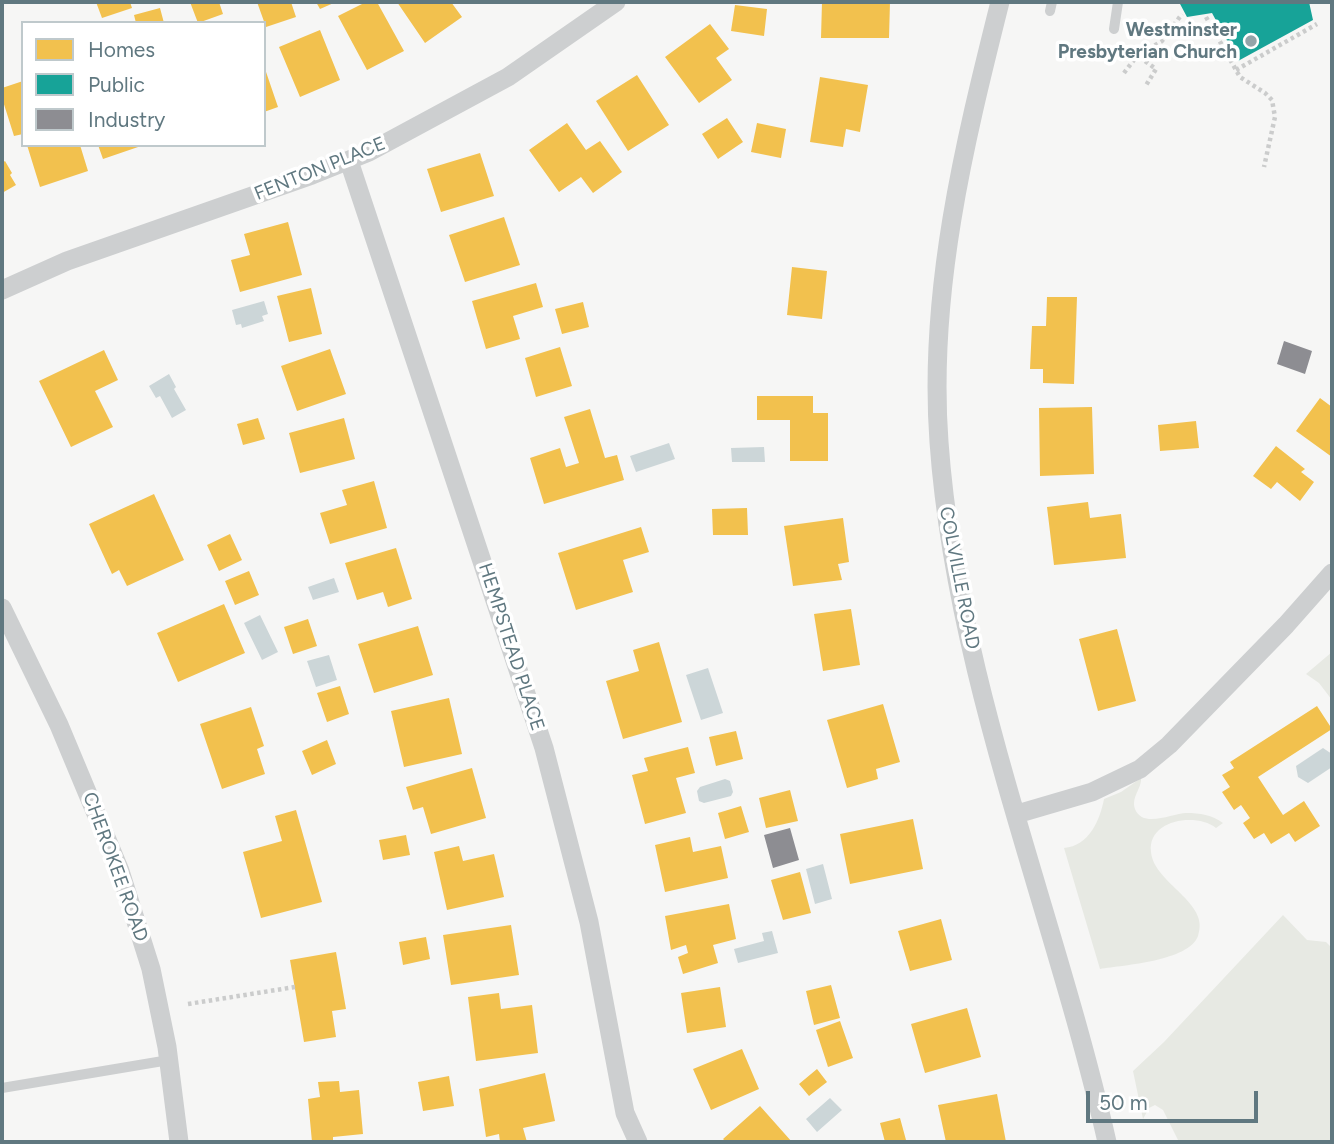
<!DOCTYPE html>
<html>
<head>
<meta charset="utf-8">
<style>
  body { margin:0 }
  #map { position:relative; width:1334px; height:1144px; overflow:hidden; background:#f6f6f5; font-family:Figtree,sans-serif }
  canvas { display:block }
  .frame { position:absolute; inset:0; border:4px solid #607880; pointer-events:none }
  .legend { position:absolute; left:21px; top:21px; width:245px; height:126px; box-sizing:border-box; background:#fff; border:2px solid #bfc9cc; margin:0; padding:9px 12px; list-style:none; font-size:21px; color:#607880 }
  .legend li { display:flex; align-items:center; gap:14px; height:35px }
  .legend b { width:35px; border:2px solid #bfc9cc }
  .scale { position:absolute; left:1086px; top:1091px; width:172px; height:32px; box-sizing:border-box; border:4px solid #607880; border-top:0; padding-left:9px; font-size:21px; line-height:24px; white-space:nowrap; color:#607880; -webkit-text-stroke:5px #fff; paint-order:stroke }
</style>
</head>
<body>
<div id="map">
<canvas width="1334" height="1144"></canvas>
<div class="frame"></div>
<ul class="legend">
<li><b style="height:19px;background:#f2c14e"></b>Homes</li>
<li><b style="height:19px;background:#17a398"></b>Public</li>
<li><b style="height:19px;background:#8d8d92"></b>Industry</li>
</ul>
<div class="scale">50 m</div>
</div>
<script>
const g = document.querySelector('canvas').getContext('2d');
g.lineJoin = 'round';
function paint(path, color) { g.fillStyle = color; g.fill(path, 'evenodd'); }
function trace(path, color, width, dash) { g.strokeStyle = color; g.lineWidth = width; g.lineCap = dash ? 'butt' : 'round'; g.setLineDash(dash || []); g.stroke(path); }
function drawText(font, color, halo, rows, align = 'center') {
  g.font = font + ' Figtree,sans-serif'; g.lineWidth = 7; g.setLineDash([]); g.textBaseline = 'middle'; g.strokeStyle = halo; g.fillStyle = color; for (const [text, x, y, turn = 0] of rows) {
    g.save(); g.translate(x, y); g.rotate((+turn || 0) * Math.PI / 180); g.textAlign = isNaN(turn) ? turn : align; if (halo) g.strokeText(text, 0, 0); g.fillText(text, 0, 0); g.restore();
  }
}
const green = new Path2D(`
  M1332 652V700L1319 683 1306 674Z
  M1141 778C1142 788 1131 797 1135 809 1143 829 1173 813 1186 813 1200 813 1212 815 1223 823L1216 828C1196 812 1147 820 1151 852 1154 884 1211 902 1198 936 1189 961 1124 965 1100 969L1064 848C1089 846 1100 820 1104 799L1121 792Z
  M1283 915 1307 940 1326 942 1332 948V1142H1179L1163 1110 1155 1105 1149 1108 1143 1119 1133 1071 1164 1042Z`);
const water = new Path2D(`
  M264 301 268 314 262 316 264 321 242 328 241 324 236 325 232 310Z
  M169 374 176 387 174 389 186 410 172 418 160 396 156 398 149 386Z
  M669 443 675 459 636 472 630 456Z
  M764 447 765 462H732L731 448Z
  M334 578 339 592 313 600 308 587Z
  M260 615 278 652 262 660 244 623Z
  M329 655 337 680 316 687 307 661Z
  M708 668 723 713 701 720 686 675Z
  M1323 748 1332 754V767L1308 783 1298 777 1296 766Z
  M725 779 730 781 733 792 731 796 704 803 699 801 697 791 700 787Z
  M823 864 832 899 815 904 806 869Z
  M772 931 778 953 738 963 734 949 764 941 762 933Z
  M830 1098 842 1110 817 1132 806 1119Z`);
const homes = new Path2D(`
  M96 2H130L132 8 102 18Z
  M190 2H219L223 14 198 23Z
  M257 2H291L296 17 266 27Z
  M316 2H336L320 9Z
  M366 2H377L404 51 367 70 338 16Z
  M397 2H451L462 17 425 43Z
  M822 2H890L889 38H821Z
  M735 5 767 9 764 36 731 31Z
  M160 8 164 23H136L134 15Z
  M710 24 729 49 716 58 732 80 699 103 665 57Z
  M320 30 340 80 300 97 279 47Z
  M264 66 278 107 264 112Z
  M637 75 669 125 628 151 596 101Z
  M820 77 868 85 860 132 846 129 843 147 810 142Z
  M23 81V134L14 136 2 98V88Z
  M727 118 743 142 718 159 702 134Z
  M567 123 586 150 600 141 622 172 593 193 581 177 559 192 529 150Z
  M757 123 786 129 781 158 751 152Z
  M27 145H80L88 171 40 187Z
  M98 145H141V146L103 159Z
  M480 153 494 196 441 212 427 169Z
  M5 161 12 173 10 175 16 185 2 193V163Z
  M504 217 520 265 465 282 449 235Z
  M288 222 302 275 240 292 231 260 250 255 244 234Z
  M792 267 827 271 822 319 787 315Z
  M536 283 543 307 513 316 520 339 486 349 472 301Z
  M311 288 322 334 289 342 277 296Z
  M1047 297H1077L1074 384 1043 383V369H1030L1032 326H1046Z
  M583 302 589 327 562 334 555 309Z
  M560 347 572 386 536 397 525 358Z
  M330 349 346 394 297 411 281 366Z
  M104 350 118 380 95 391 113 427 71 447 39 381Z
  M757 396H813V413H828V461H790V420H757Z
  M1320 398 1332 407V457L1296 431Z
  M1092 407 1094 474 1040 476 1039 408Z
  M590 409 605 458 617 455 624 480 544 504 530 458 560 448 566 467 579 463 564 417Z
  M258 418 265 439 243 445 237 424Z
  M344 418 355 459 300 473 289 433Z
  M1196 421 1199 448 1160 451 1158 425Z
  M1276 446 1305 469 1301 472 1314 482 1300 501 1277 482 1271 489 1253 476Z
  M374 481 387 528 330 544 320 513 347 505 342 490Z
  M154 494 184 560 127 586 119 570 112 574 89 524Z
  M1088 502 1090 518 1121 514 1126 558 1054 565 1047 507Z
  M747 508 748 535H713L712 509Z
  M843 518 849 562 838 564 842 580 793 586 784 526Z
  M641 527 649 552 623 560 633 592 576 610 558 553Z
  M230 534 242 560 219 571 207 545Z
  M396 548 412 599 388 607 383 592 357 600 345 563Z
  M249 571 259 595 235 605 225 581Z
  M224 604 245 653 178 682 157 633Z
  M851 609 860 665 823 671 814 614Z
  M308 619 317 646 293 654 284 627Z
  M418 626 433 675 374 693 358 644Z
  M1117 629 1136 701 1098 711 1079 639Z
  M659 642 682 722 623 739 606 681 639 671 633 650Z
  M340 686 349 714 327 722 317 693Z
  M449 698 462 754 404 767 391 711Z
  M883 704 900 762 876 769 878 779 847 788 827 720Z
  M1317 706 1332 729 1258 777 1283 815 1304 801 1320 826 1295 842 1289 833 1271 844 1264 833 1254 839 1243 823 1250 818 1241 805 1234 810 1222 792 1230 787 1222 775 1234 768 1230 762Z
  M251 707 264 746 257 749 265 774 222 789 200 724Z
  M736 731 743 759 716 766 709 737Z
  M327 740 336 764 312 775 302 751Z
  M688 747 695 773 676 778 686 813 645 824 632 775 648 771 644 758Z
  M472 768 486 818 431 834 423 807 413 810 406 787Z
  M790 790 798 821 766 828 759 798Z
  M741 806 749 832 725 839 718 813Z
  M296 810 322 902 261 918 243 852 282 841 275 816Z
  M913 819 923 869 850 884 840 834Z
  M406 835 410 855 383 860 379 840Z
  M690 837 693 852 721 846 728 878 665 892 655 845Z
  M459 846 463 861 494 854 504 897 447 910 434 852Z
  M800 872 811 913 783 920 771 880Z
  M729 904 736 939 713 945 718 963 683 974 678 957 688 953 686 945 671 950 665 916Z
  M941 919 952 960 910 971 898 931Z
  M511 925 519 975 451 985 443 935Z
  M426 937 430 959 403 965 399 942Z
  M336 952 346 1009 332 1011 336 1037 304 1042 290 960Z
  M831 985 840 1018 814 1025 806 991Z
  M720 987 726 1027 687 1033 681 993Z
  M499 993 501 1009 532 1005 538 1053 476 1061 468 997Z
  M967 1008 981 1057 925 1073 911 1024Z
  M840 1021 853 1058 828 1067 816 1030Z
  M742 1049 759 1089 711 1110 693 1069Z
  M817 1069 827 1082 809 1096 799 1084Z
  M545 1073 555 1121 523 1128 527 1142H500L499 1134 486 1137 479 1089Z
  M449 1076 454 1106 423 1111 418 1082Z
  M339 1081 340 1092 359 1090 363 1134 333 1137V1142H312L308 1099 320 1097 318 1082Z
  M997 1094 1006 1142H946L938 1105Z
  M760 1106 792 1142H726L723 1139Z
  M900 1118 906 1140 885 1142 880 1123Z`);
const public = new Path2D(`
  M1179 2H1309L1313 20 1238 61 1212 13 1187 17Z`);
const industry = new Path2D(`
  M1284 341 1312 351 1305 374 1277 364Z
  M790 828 799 860 773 868 764 835Z`);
const path = new Path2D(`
  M1206 17 1240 77 1265 93 1272 100 1275 117 1264 167
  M1128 49 1156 69 1145 87
  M1236 70 1317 24
  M1124 73 1137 56 1162 41 1182 14
  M188 1004 295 987`);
const service = new Path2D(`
  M1050 11 1052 2
  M1114 29 1118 2
  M2 1088 169 1060`);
const minor = new Path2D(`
  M1000 2C964 145 928 292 939 442 956 681 1054 909 1107 1142
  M349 161 544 748 589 922 625 1113 638 1142
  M2 290 67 261 312 175 369 152 508 77 616 2
  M2 608 59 725 120 871 151 969 167 1047 179 1142
  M1017 814 1092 792 1140 769 1169 745 1286 625 1332 573`);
const markers = [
  [1251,41,7,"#94a4a9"]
];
const poiNames = [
  ["Westminster",1237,30],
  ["Presbyterian Church",1237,52]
];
const streetNames = [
  ["FENTON PLACE",320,169,-22],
  ["COLVILLE ROAD",959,578,79],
  ["HEMPSTEAD PLACE",511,647,72],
  ["CHEROKEE ROAD",115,867,70]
];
paint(green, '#e7e9e3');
paint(water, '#ccd6d8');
paint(homes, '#f2c14e');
paint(public, '#17a398');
paint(industry, '#8d8d92');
trace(path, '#cbcccc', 4.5, [3.5, 3.5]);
trace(service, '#cdcfd0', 10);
trace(minor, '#cdcfd0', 19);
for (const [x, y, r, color] of markers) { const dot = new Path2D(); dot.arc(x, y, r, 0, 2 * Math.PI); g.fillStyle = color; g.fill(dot); trace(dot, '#fff', 2.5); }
drawText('bold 19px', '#607880', '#fff', poiNames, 'right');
drawText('19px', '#607880', '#fff', streetNames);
</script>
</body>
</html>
